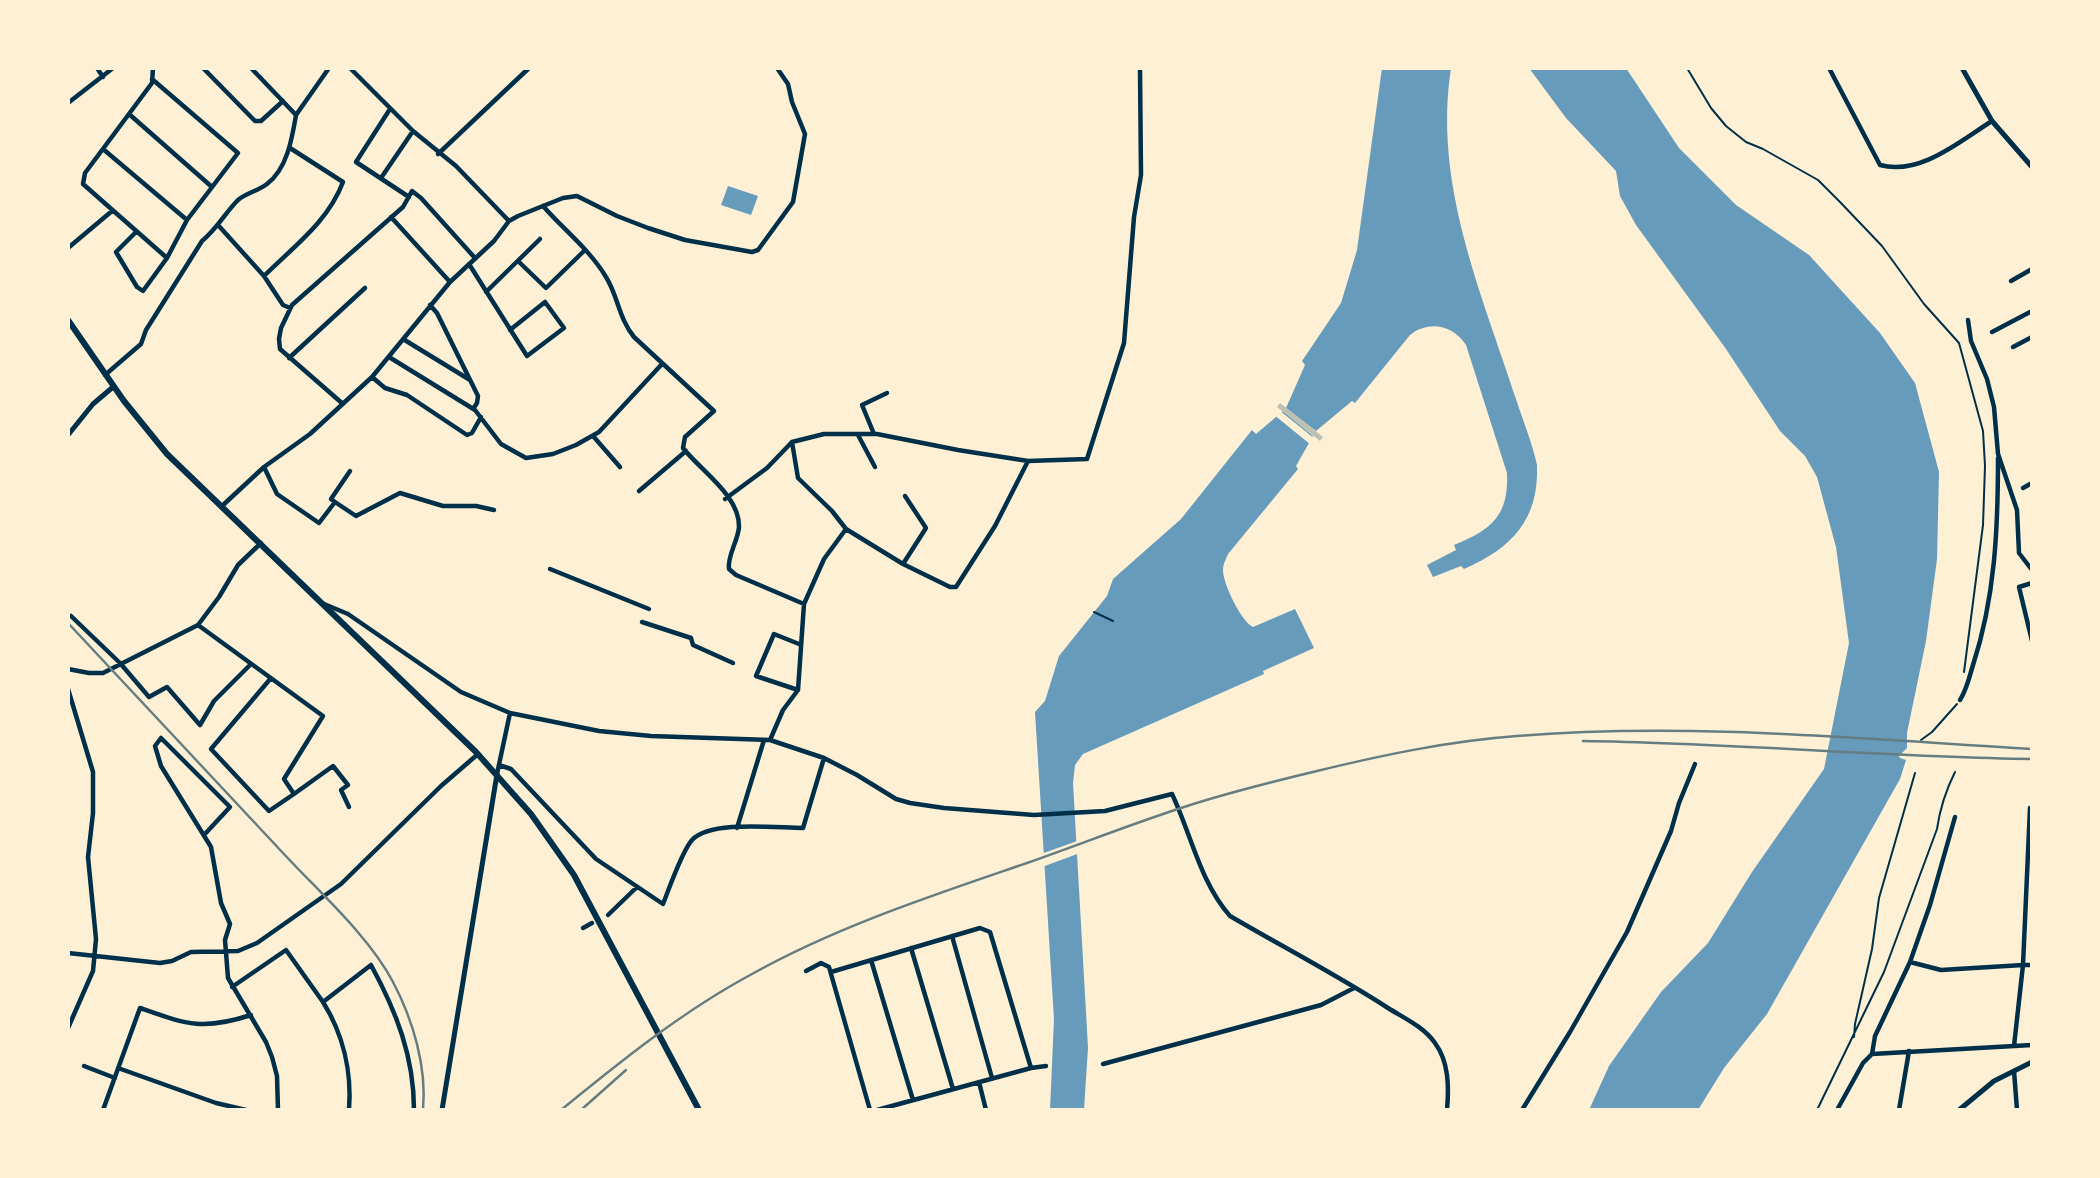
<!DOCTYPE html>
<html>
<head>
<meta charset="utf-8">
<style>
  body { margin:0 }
  #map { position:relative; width:2100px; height:1178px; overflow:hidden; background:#fdf0d5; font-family:Jost,sans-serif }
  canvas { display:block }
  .frame { position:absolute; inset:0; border:70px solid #fdf0d5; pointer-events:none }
</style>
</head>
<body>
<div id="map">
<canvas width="2100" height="1178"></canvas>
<div class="frame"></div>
</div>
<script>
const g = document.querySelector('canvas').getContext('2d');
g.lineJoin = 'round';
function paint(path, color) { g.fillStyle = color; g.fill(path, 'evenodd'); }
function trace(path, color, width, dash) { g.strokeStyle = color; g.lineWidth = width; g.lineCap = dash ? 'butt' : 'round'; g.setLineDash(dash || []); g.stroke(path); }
const water = new Path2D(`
  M1382 68H1451C1433 184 1481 291 1516 399 1523 421 1532 442 1537 465 1539 520 1512 548 1464 569L1461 566 1433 577 1427 565 1456 550 1454 545C1491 530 1509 516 1507 473L1466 345C1453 325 1429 320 1410 335L1355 403 1352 401 1316 431 1286 408 1305 365 1302 361 1341 303 1357 250Z
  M1529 68H1626L1679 148 1736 205 1809 255 1880 333 1915 383 1939 472 1937 559 1926 641 1907 733V748L1899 756 1900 758 1906 760 1900 779 1767 1014 1724 1068 1698 1110H1589L1609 1066 1661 992 1708 943 1752 872 1824 769 1849 643 1836 547 1817 477 1805 456 1780 431 1726 349 1636 225 1620 196 1616 171 1566 118Z
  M728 186 758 196 751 215 721 205Z
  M1283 411 1313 436 1296 466 1298 469 1228 554C1226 559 1223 564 1223 570 1223 584 1241 621 1253 627L1295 609 1314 648 1263 671 1264 674 1083 754 1075 765 1073 783 1088 1048 1084 1110H1050L1054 1019 1035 712 1045 701 1059 656 1107 596 1113 579 1181 519 1252 430 1256 434Z`);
const pier = new Path2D(`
  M1279 410 1315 439 1311 445 1273 414Z
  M1080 840V853L1042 867 1041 854Z`);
const building = new Path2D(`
  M1280 403 1323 437 1320 441 1277 407Z`);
const path = new Path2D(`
  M1687 68 1711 108 1726 126 1746 142 1763 149 1818 180 1840 202 1882 246 1924 304 1959 343 1983 431 1985 466 1983 525 1964 672
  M1094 612 1113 621
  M1921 740 1932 732 1957 704
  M1854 1037 1855 1024 1872 949 1879 898 1915 773
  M1817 1110 1884 972 1937 829C1940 808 1946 790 1955 772`);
const minor = new Path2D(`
  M97 68 103 77
  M153 68 152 83 85 173 83 184 167 258
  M203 68 255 121H261L283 101
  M350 68 413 131 456 166 509 221
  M1829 68 1880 165C1920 176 1960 141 1992 121
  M68 103 113 68
  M390 109 356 162 409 197
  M129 114 212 187
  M296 115 329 68
  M103 149 187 220
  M438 154 529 68
  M381 178 413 131
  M543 206C564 230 590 250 606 277 618 296 619 319 634 337L714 411 685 437 683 448C701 471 740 496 739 527 738 541 727 556 729 569L736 575 804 604
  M391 217 450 282
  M218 225 264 276 283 305 290 308
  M136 232 116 252 137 287 143 291 167 258 187 220 238 153 152 79
  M68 248 112 211
  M518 261 546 288 585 250
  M469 264 527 356 564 328 545 302 510 330
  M264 276C293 247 328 222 343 182L290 148
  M2011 281 2032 269
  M486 292 540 239
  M430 305 437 313 478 396 477 403 473 409
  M1968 320 1971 341 1987 379 1994 407 1998 454 2017 510 2019 553 2032 570
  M1992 332 2032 311
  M403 339 470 380
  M2013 347 2032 337
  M389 357 475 410 501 444 526 458 553 454 576 445 599 432 662 364
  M289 358 365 288
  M105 375 141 344 146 330 202 241C217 229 225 213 238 200 246 193 258 191 267 184 287 169 292 139 296 115L251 68
  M372 377 385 388 407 395 467 435 472 433 481 417
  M343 404 280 349 279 339 281 328 292 305 403 207 412 191 421 198 475 258
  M874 434 862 405 887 393
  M858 435 875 467
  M593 436 620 467
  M792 442 798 478 832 511 846 529 903 564 950 587H956L995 526 1028 461
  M264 467 277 494 319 523 335 502 356 516 400 493 443 506H476L494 510
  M2023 488 2032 483
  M639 491 686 451
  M725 499 767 468 792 442 824 434H877L958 450 1028 461 1087 459 1124 343 1134 217 1141 175 1140 68
  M335 502 331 499 350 471
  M222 506 264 467 310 434 372 377 450 282 494 241 509 221 518 216 563 198 577 196 617 216 648 228 685 240 752 252 758 250 793 202 805 134 792 102 788 84 777 68
  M903 564 926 528 905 496
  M550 569 649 609
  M2032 583 2019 587 2032 641
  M324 604 348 614 461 692 510 713 599 731 651 736 770 740 824 758 857 775 896 799 910 803 944 808 1034 815 1105 811 1172 794C1191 834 1200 882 1230 916 1283 947 1337 975 1388 1008 1404 1018 1424 1027 1435 1043 1449 1062 1449 1087 1447 1110
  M71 616 120 663 149 697 167 687 200 725 214 701 251 664
  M642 622 691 638 693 645 733 663
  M198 625 323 716 284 779 294 794 269 811 211 749 271 678
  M68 669 89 673H103L198 625 219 597 238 565 261 543
  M68 689 93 772V813L88 857 96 939 93 971 68 1028
  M798 690 756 676 774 634 799 644
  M1960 700C1967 689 1969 678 1973 665 1995 598 1998 529 1998 458
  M770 740 783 710 798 690 804 604 824 559 846 529
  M499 765 511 769 596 859 663 904C669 889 682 851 692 840 711 820 776 828 803 828L824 758
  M497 774 510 713
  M294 794 333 766 348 785 341 790 349 807
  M737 828 764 740
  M204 835 230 807 161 738 155 746 161 766 211 847 221 903 230 924 225 940 228 978 266 1042 272 1057 277 1076 278 1110
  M608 915 637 887
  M583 928 592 923
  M952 936 992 1078
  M911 948 953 1089
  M68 953 160 963 172 961 191 952 238 951 257 943 341 884 441 786 478 754
  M871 960 913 1100
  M1910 962 1941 970 2023 965 2030 808 2032 809
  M806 971 821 963 829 967 870 1110
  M831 972 980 928 990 932 1031 1068
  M232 987 286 950 323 1002 371 965C396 1011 414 1056 414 1110
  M323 1002C343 1034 352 1072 349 1110
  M2014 1046 2023 965H2032
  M1872 1054 2032 1045
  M1103 1064 1321 1005 1354 988
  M84 1066 115 1078
  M118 1068 216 1103 246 1110
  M2014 1071 2017 1110
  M979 1082 986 1110
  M103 1110 140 1008C186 1024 202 1031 251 1015
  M877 1110 1031 1068 1046 1066
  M1522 1110 1570 1032 1627 932 1671 831 1679 803 1695 764
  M1837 1110 1863 1063 1872 1054 1875 1036 1910 962 1930 905 1955 817
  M1899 1110 1909 1051`);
const tertiary = new Path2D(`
  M68 435 93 404 113 387
  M442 1110 497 774
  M1959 1110 1994 1081 2032 1062`);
const secondary = new Path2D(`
  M1962 68 1992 121 2032 167`);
const primary = new Path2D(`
  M68 320 124 401 167 454 476 752 531 814 574 875 699 1110`);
const rail = new Path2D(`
  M68 623C140 700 211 776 283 853 318 891 369 936 393 982 413 1020 427 1067 423 1110
  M1583 741C1733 743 1882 757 2032 759
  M561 1110C621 1061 683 1011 752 974 838 926 934 895 1027 863 1078 845 1129 825 1181 808 1226 793 1271 782 1317 771 1383 755 1449 741 1517 736 1688 722 1860 739 2032 749
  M581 1110 626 1070`);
paint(water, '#669bbc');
paint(pier, '#fdf0d5');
paint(building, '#bec0b2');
trace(path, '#003049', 2);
trace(minor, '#003049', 4.5);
trace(tertiary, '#003049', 5);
trace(secondary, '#003049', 5);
trace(primary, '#003049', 6);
trace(rail, '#657d81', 2.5);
</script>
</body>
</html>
